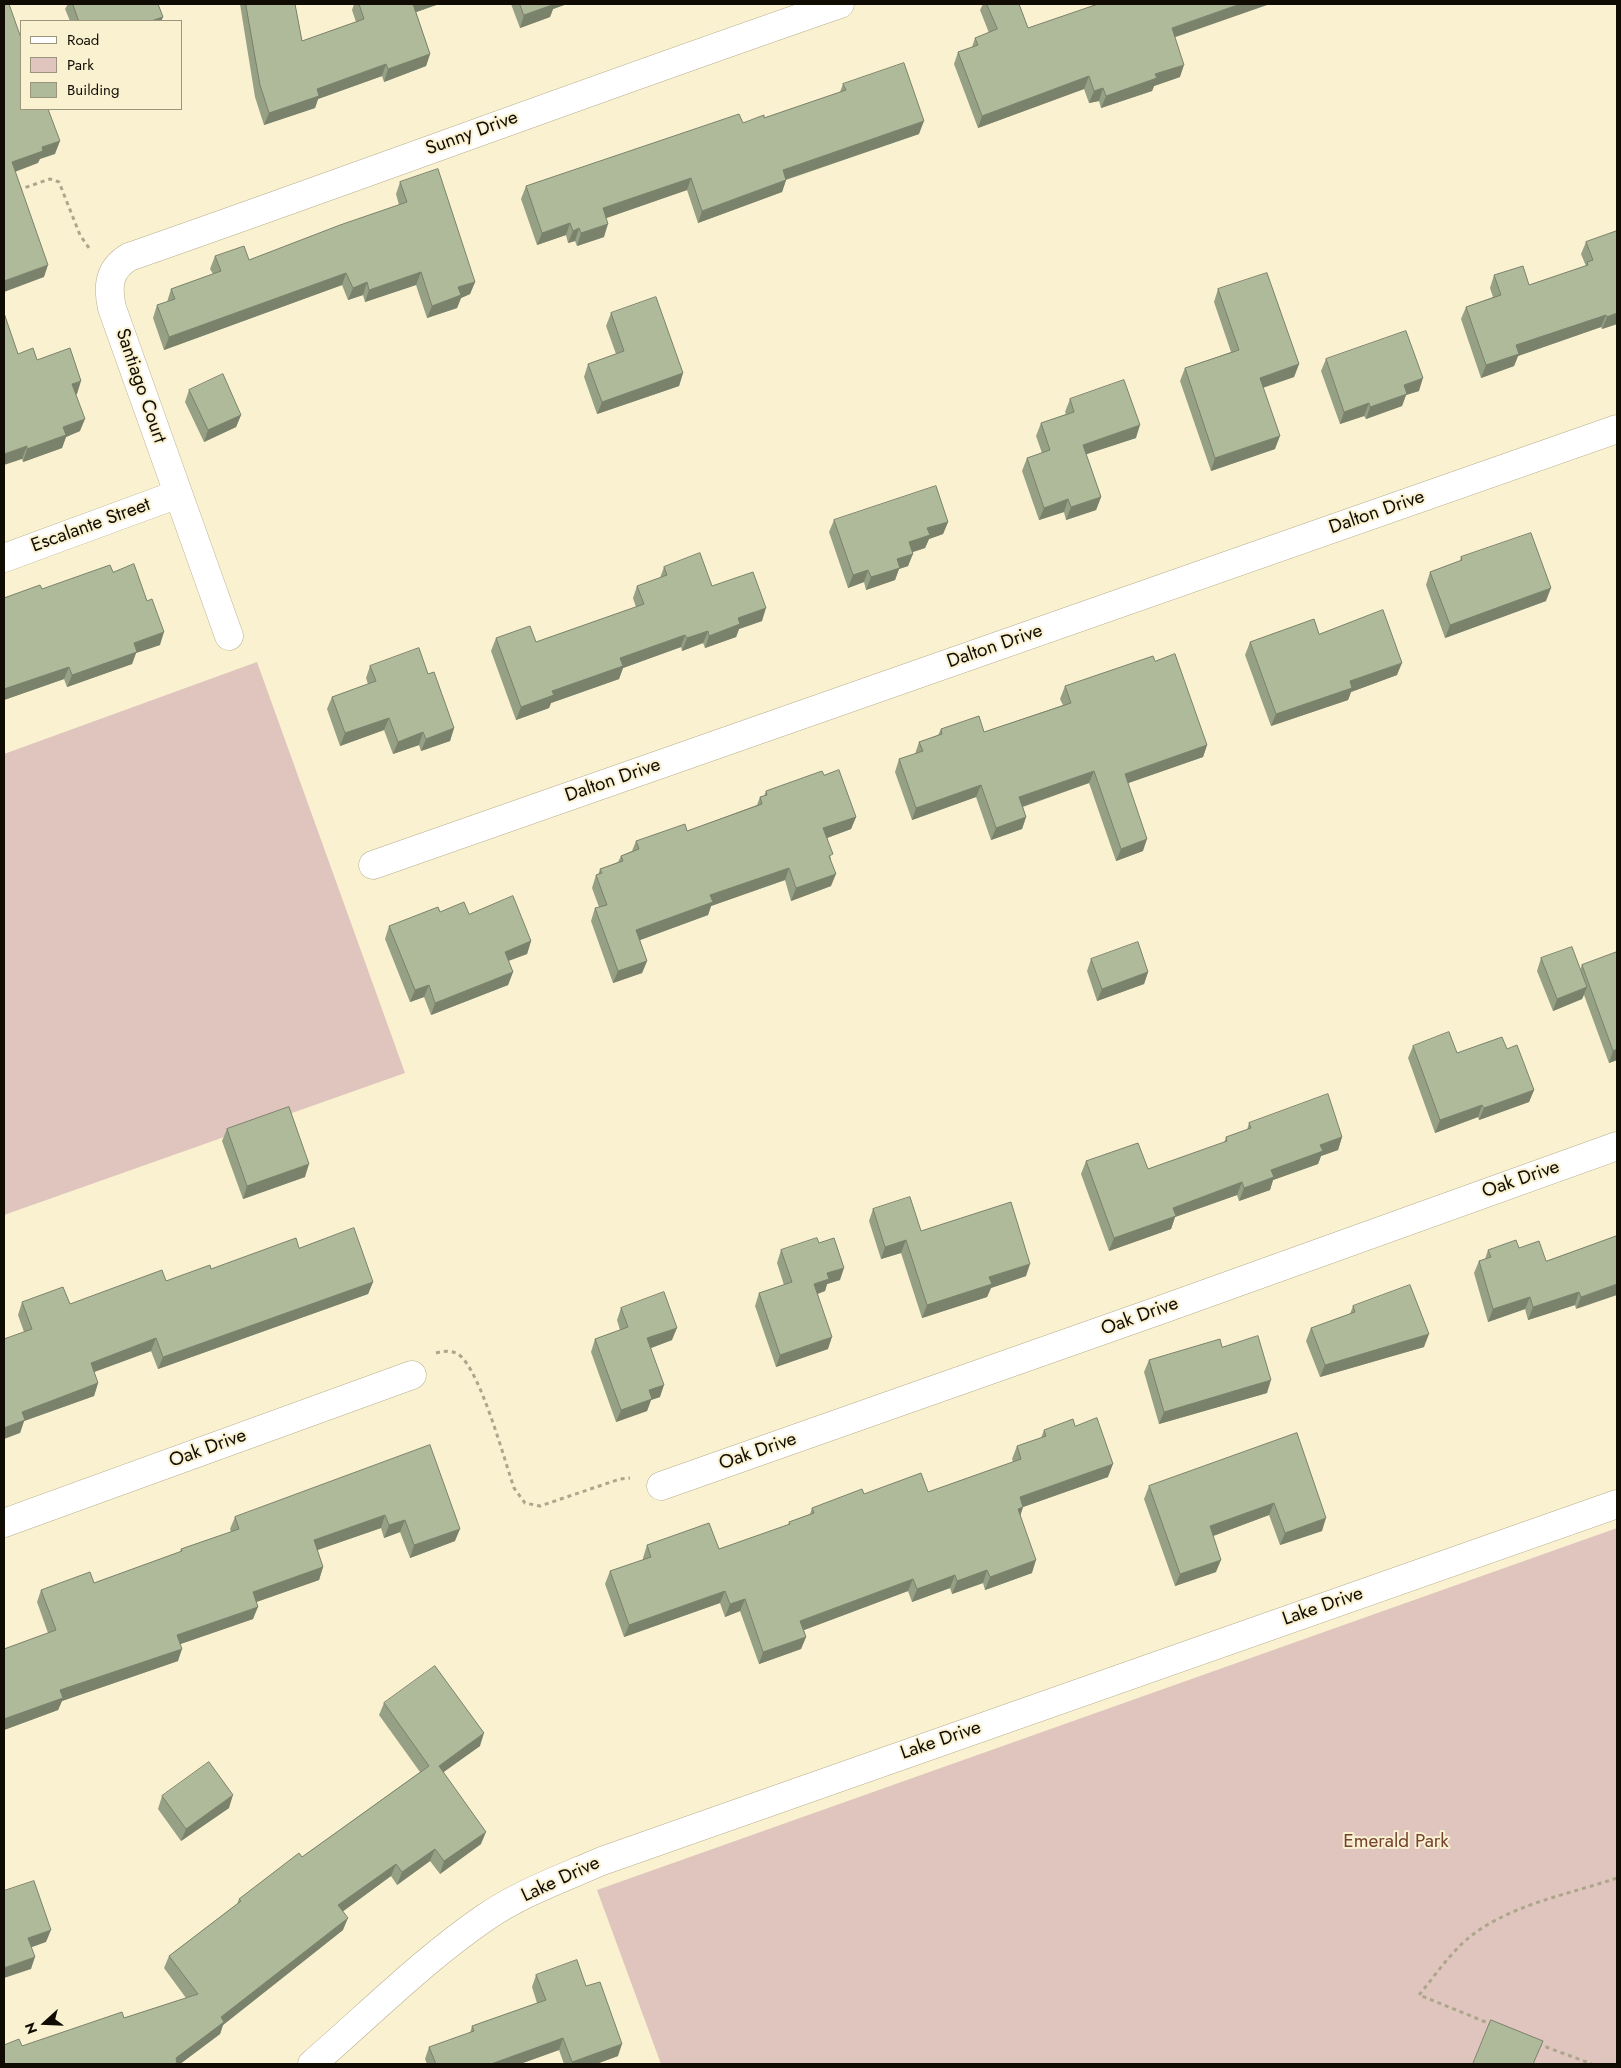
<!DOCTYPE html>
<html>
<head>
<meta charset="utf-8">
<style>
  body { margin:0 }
  #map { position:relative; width:1621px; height:2068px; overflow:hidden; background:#faf1d0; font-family:Jost,sans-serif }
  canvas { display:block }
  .frame { position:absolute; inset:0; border:5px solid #100c03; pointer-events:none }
  .legend { position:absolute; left:20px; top:20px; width:162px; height:90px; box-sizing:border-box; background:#faf1d0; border:1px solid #9c957e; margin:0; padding:6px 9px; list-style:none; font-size:15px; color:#100c03 }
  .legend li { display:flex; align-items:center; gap:10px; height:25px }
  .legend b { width:25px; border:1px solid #9c957e }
  .north { position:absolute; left:20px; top:1998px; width:50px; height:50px; -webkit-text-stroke:4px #faf1d0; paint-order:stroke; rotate:250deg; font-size:14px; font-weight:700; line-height:20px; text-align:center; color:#100c03 }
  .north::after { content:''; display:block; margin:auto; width:18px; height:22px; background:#100c03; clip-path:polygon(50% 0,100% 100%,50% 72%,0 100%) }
</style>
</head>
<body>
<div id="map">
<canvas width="1621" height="2068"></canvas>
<div class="frame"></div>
<ul class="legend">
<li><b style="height:6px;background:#fff"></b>Road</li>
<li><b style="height:14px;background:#dfc5bd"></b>Park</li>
<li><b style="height:14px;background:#afba9a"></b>Building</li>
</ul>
<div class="north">N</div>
</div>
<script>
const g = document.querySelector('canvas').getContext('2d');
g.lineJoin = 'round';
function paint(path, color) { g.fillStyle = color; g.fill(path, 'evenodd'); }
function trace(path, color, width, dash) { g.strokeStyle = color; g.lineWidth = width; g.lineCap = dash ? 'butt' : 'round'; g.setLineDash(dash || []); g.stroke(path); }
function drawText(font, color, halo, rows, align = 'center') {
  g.font = font + ' Jost,sans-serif'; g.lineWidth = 4; g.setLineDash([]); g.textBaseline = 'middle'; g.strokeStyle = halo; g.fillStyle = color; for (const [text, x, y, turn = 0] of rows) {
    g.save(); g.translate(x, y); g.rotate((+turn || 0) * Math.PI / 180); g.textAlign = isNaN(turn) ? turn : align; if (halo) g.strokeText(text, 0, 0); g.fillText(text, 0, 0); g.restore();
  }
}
const green = new Path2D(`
  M257 662 405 1073 4 1215V754Z
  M1617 1528V2064H661L597 1890Z`);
const path = new Path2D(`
  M18 190 50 179 59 182 80 235 89 248
  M436 1353C443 1351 451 1350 458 1354 480 1369 504 1459 514 1488L525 1503 540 1506 620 1479 630 1478
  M1493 2025 1419 1995C1434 1977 1448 1956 1466 1940 1507 1905 1567 1895 1617 1878
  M1538 2044 1592 2064`);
const minor = new Path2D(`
  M4 558 178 494
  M229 636 112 308C107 286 109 269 129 257 367 174 602 86 840 4
  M373 865 1617 429
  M661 1486 1166 1308 1617 1146
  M4 1523 412 1375`);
const tertiary = new Path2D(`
  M312 2064C369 2015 423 1960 486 1917 521 1893 563 1878 602 1861L1617 1504`);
const wall = new Path2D(`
  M68 4H158L163 17 161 21H70L65 9Z
  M240 4H295L302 41 356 22 352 10 354 4H439L416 12 430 54 426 66 384 82 382 76 318 99 315 108 264 125 255 97Z
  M511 4H567L553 9 550 17 520 28Z
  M983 4H1019L1028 28 1175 38 1180 77 1154 86 1152 91 1101 108 1099 101 1089 103 1084 89 978 128 954 64 958 52 972 47 975 38 989 33 980 10Z
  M843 84 919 134 786 180 782 192 698 223 687 190 606 218 604 237 577 246 575 241 568 243 566 235 537 245 521 199 526 186 743 123 764 118 840 92Z
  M400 182 475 282 470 294 461 298 457 308 427 318 416 285 365 302 363 295 348 300 342 285 164 350 153 318 157 305 167 302 171 289 213 274 210 269 215 256 249 260 399 205 396 194Z
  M1617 231V324L1602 329 1601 327 1518 356 1514 366 1481 378 1461 319 1466 307 1493 297 1490 288 1494 275 1529 285 1586 266 1581 254 1586 242Z
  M1218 289 1299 364 1294 377 1263 388 1275 449 1211 471 1180 381 1185 368 1231 352 1214 302Z
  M611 313 683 373 679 386 597 414 584 377 588 364 616 354 606 326Z
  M18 354 37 360 77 394H76L80 431 66 437 62 448 23 462 22 459Z
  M1326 359 1419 391 1406 395 1402 406 1366 419 1364 416 1340 424 1321 371Z
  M189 390 241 415 236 427 204 442 185 402Z
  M1070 399 1136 438 1086 454 1101 497 1096 510 1066 520 1064 512 1039 520 1022 471 1027 458 1042 453 1036 436 1041 423 1066 414 1065 412Z
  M834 520 948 522 943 534 929 539 925 548 912 552 908 566 899 569 895 580 866 590 864 582 848 588 829 532Z
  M1461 557 1546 601 1445 638 1426 585 1430 572 1460 561Z
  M664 567 712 586 762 621 739 629 736 637 705 648 703 643 682 651 681 647 623 668 619 679 551 703 549 708 516 720 491 651 496 638 536 642 636 607 633 598 637 586 660 578Z
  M113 572 160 645 136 653 132 664 67 687 64 679 4 700V598Z
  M1319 634 1397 675 1351 692 1348 700 1271 726 1245 655 1250 642Z
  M1155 661 1207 745 1203 757 1128 783 1143 851 1116 861 1089 783 1023 807 1026 817 1022 829 991 840 976 797 912 820 895 772 899 759 915 754 919 742 938 735 941 729 984 732 1063 705 1060 699 1065 686Z
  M370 666 428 674 454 728 450 741 421 751 419 745 393 754 384 730 340 746 327 709 332 697 368 684 366 678Z
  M824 775 856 817 851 829 827 838 831 860V886L791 901 785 880 711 906 708 915 640 940 647 961 642 973 613 983 591 921 595 908 599 907 592 888 596 875H598L600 869 618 862 621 856 632 851 636 841 687 831 757 805 760 797 764 796 766 791Z
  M440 912 469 914 531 941 527 954 508 961 513 972 508 985 431 1015 424 997 410 1002 385 939 389 926Z
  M1617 952V1060L1609 1063 1584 995 1582 999 1553 1011 1537 971 1541 958 1580 970 1582 965Z
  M1091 959 1148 972 1144 984 1097 1001 1087 971Z
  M1413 1046 1457 1053 1507 1049 1534 1090 1529 1102 1479 1120 1478 1117 1435 1133 1408 1058Z
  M1249 1123 1342 1137 1338 1150 1321 1156 1318 1164 1273 1180 1270 1190 1239 1201 1237 1195 1175 1217 1171 1229 1109 1251 1081 1174 1086 1161 1148 1169 1224 1143 1226 1137 1247 1130Z
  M227 1129 305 1177 243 1199 222 1141Z
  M873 1209 921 1231 1026 1276 991 1288 987 1297 922 1318 901 1253 881 1259 869 1221Z
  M1617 1236 1576 1309 1575 1305 1528 1320 1525 1309 1488 1322 1474 1273 1479 1261 1485 1259 1488 1250 1519 1248 1546 1261Z
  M819 1243 840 1280 827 1284 825 1291 818 1294 828 1349 776 1367 755 1306 759 1293 784 1285 777 1263 781 1250Z
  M299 1248 373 1282 368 1294 158 1369 151 1351 94 1372 98 1383 94 1396 24 1421 20 1433 24 1332 18 1315 22 1302 70 1304 166 1281 211 1269Z
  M1353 1306 1424 1347 1320 1377 1306 1341 1311 1328 1350 1314Z
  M621 1308 672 1340 651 1348 660 1397 651 1400 647 1411 616 1422 591 1352 595 1339 620 1330 617 1320Z
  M1222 1347 1267 1393 1159 1424 1144 1372 1149 1360Z
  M1075 1426 1108 1477 1023 1507 1020 1515 1032 1573 985 1590 983 1583 952 1594 950 1588 912 1602 908 1591 804 1630 806 1637 801 1649 759 1664 740 1611 725 1617 720 1603 624 1637 605 1584 610 1571 643 1560V1558L647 1545 719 1549 788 1525 789 1522 810 1514 812 1508 864 1494 928 1492 1013 1462 1012 1459 1017 1446 1041 1438 1044 1430Z
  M1297 1433 1322 1531 1280 1545 1269 1515 1213 1536 1216 1572 1175 1586 1144 1499 1149 1486Z
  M430 1445 455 1541 410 1558 400 1532 384 1538 381 1528 317 1550 323 1567 319 1580 256 1602 253 1619 180 1644 178 1661 62 1701 58 1710 4 1730V1649L48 1633 37 1602 41 1590 94 1583 180 1552 181 1549 231 1532 230 1529 235 1517Z
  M384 1703 480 1746 443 1772 481 1844 440 1874 430 1861 397 1885 391 1876 343 1911V1930L223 2025 220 2034 180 2064H4L22 2046 124 2018 186 1998 164 1968 169 1956 237 1904 239 1899 302 1857 420 1772 379 1715Z
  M162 1796 229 1808 181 1841 158 1809Z
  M536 1975 586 1986 618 2056 596 2064H564L559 2050 520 2064H427L425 2059 429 2047 470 2033 472 2026 537 2003 532 1987Z`);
const shadedWall = new Path2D(`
  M412 4H439L408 15Z
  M551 4H567L553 9 550 17 520 28 524 15Z
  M1240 4H1270L1167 40 1172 28Z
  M163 17 161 21H151Z
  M430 54 426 66 384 82 388 69Z
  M386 64 382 76 318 99 315 108 264 125 269 113 317 89Z
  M1184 65 1180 77 1154 86 1152 91 1101 108 1106 96 1155 74Z
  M1089 76 1084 89 978 128 982 116Z
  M1103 88 1099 101 1089 103 1094 91Z
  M924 121 919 134 778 182 783 170Z
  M60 141 55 154 40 159 38 163 7 175 12 162 42 147Z
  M691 178 687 190 598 221 603 208Z
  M786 180 782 192 698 223 702 211Z
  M570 223 566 235 537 245 542 233Z
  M608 224 604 237 577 246 581 233Z
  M579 228 575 241 568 243 573 231Z
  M48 265 44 277 4 292V281Z
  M421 272 416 285 365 302 369 290Z
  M346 273 342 285 164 350 169 337Z
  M367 282 363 295 348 300 353 288Z
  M475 282 470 294 461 298 457 308 427 318 432 306 458 287Z
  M1617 313V324L1602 329 1607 317Z
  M1606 315 1601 327 1518 356 1514 366 1481 378 1486 365 1516 345Z
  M1299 364 1294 377 1255 390 1260 378Z
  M683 373 679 386 597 414 602 402Z
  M1423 378 1419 391 1406 395 1402 406 1366 419 1370 407 1404 385Z
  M81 381 77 394 67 397 72 384Z
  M1369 403 1364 416 1340 424 1344 412Z
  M241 415 236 427 204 442 208 430Z
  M85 419 80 431 66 437 62 448 23 462 27 449 63 427Z
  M1140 425 1136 438 1078 457 1083 445Z
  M1280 436 1275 449 1211 471 1215 458Z
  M27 446 22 459 4 465V454Z
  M1101 497 1096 510 1066 520 1071 507Z
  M1068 499 1064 512 1039 520 1044 508Z
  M948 522 943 534 929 539 925 548 904 555 909 542 927 528Z
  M913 554 908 566 899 569 895 580 866 590 871 577 897 559Z
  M868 570 864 582 848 588 853 575Z
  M1551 588 1546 601 1445 638 1450 625Z
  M766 608 762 621 739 629 736 637 705 648 709 636 738 618Z
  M708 631 703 643 682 651 687 638Z
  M164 632 160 645 136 653 132 664 67 687 72 675 134 643Z
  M685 635 681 647 623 668 619 679 551 703 549 708 516 720 521 707 620 658Z
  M1402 663 1397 675 1351 692 1348 700 1271 726 1276 714 1350 681Z
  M69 667 64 679 4 700V689Z
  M389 718 384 730 340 746 345 733Z
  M454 728 450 741 421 751 426 739Z
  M423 732 419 745 393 754 398 742Z
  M1207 745 1203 757 1120 786 1125 774Z
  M1094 771 1089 783 1015 809 1019 797Z
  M981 785 976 797 912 820 916 808Z
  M856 817 851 829 819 841 823 828Z
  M1026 817 1022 829 991 840 996 828Z
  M1147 839 1143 851 1116 861 1121 849Z
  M789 868 785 880 711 906 708 915 632 943 636 930 710 895Z
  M836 874 831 886 791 901 796 888Z
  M531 941 527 954 500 964 505 952Z
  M647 961 642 973 613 983 618 971Z
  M513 972 508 985 431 1015 435 1003Z
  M1148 972 1144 984 1097 1001 1102 989Z
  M429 985 424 997 410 1002 415 990Z
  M1587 987 1582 999 1553 1011 1557 999Z
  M1617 1049V1060L1609 1063 1613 1051Z
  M1534 1090 1529 1102 1479 1120 1484 1108Z
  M1482 1105 1478 1117 1435 1133 1440 1120Z
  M1342 1137 1338 1150 1321 1156 1318 1164 1273 1180 1270 1190 1239 1201 1244 1188 1271 1170 1320 1145Z
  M309 1164 305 1177 243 1199 247 1186Z
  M1242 1182 1237 1195 1175 1217 1171 1229 1109 1251 1114 1238 1173 1208Z
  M906 1240 901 1253 881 1259 885 1247Z
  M1030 1264 1026 1276 991 1288 987 1297 922 1318 927 1305 989 1277Z
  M844 1268 840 1280 827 1284 825 1291 810 1296 814 1284 827 1273Z
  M373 1282 368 1294 158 1369 163 1357Z
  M1617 1284V1295L1576 1309 1581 1297Z
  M1579 1292 1575 1305 1528 1320 1533 1307Z
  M1530 1297 1525 1309 1488 1322 1493 1309Z
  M677 1328 672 1340 643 1351 647 1338Z
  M1429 1334 1424 1347 1320 1377 1325 1365Z
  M832 1337 828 1349 776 1367 780 1355Z
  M156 1338 151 1351 86 1375 91 1363Z
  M1271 1380 1267 1393 1159 1424 1164 1412Z
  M98 1383 94 1396 24 1421 20 1433 4 1439V1428L22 1412Z
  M664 1385 660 1397 651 1400 647 1411 616 1422 621 1410 649 1390Z
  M1113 1464 1108 1477 1023 1507 1019 1520 1018 1509 1020 1497Z
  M1274 1503 1269 1515 1205 1539 1210 1526Z
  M385 1515 381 1528 309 1553 314 1540Z
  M1326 1518 1322 1531 1280 1545 1285 1533Z
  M405 1520 400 1532 384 1538 389 1525Z
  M460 1529 455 1541 410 1558 414 1545Z
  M1036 1560 1032 1573 985 1590 990 1577Z
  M1221 1560 1216 1572 1175 1586 1180 1574Z
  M323 1567 319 1580 248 1605 253 1592Z
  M987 1570 983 1583 952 1594 957 1581Z
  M955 1575 950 1588 912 1602 917 1589Z
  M913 1579 908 1591 796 1633 800 1621Z
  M725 1591 720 1603 624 1637 629 1625Z
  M745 1599 740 1611 725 1617 730 1604Z
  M258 1607 253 1619 172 1647 177 1635Z
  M806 1637 801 1649 759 1664 763 1652Z
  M182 1649 178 1661 62 1701 58 1710 4 1730V1719L60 1690Z
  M484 1733 480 1746 434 1779 439 1766Z
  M233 1795 229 1808 181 1841 186 1829Z
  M486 1832 481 1844 440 1874 444 1861Z
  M435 1849 430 1861 397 1885 402 1872Z
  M396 1864 391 1876 334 1918 338 1905Z
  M348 1918 343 1930 223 2025 220 2034 180 2064H172L176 2058 221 2017Z
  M51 1930 46 1942 24 1950 28 1938Z
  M35 1957 31 1969 4 1978V1968Z
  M563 2038 559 2050 520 2064H491Z
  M622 2044 618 2056 596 2064H571L572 2062Z`);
const building = new Path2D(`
  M9 4 21 38V109H48L60 141 42 147 43 151 12 162 48 265 4 281V6Z
  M73 4H158L163 17 151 21H79Z
  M246 4H295L302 41 364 19 359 4H413L430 54 388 69 386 64 317 89 319 96 269 113 260 85Z
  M520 4H555L524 15Z
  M987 4H1019L1028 28 1098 4H1240L1172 28 1184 65 1155 74 1157 78 1106 96 1103 88 1094 91 1089 76 982 116 958 52 978 45 975 38 997 29Z
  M904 63 924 121 783 170 786 180 702 211 691 178 603 208 608 224 581 233 579 228 573 231 570 223 542 233 526 186 739 114 743 123 764 115V118L846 90 843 84Z
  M438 169 475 282 458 287 461 295 432 306 421 272 369 290 367 282 353 288 346 273 169 337 157 305 175 299 171 289 221 271 215 256 244 246 249 260 340 225 407 202 400 182Z
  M1617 231V313L1607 317 1606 315 1516 345 1519 354 1486 365 1466 307 1501 295 1494 275 1523 266 1529 285 1588 265 1587 262 1593 260 1586 242Z
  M1267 273 1299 364 1260 378 1280 436 1215 458 1185 368 1239 350 1218 289Z
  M656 297 683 373 602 402 588 364 624 351 611 313Z
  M4 313 18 354 33 348 37 360 70 348 81 381 72 384 85 419 63 427 66 435 27 449V446L4 454Z
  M1406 331 1423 378 1404 385 1407 394 1370 407 1369 403 1344 412 1326 359Z
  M223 374 241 415 208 430 189 390Z
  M1124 380 1140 425 1083 445 1101 497 1071 507 1068 499 1044 508 1027 458 1050 450 1041 423 1074 412 1070 399Z
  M936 486 948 522 927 528 930 535 909 542 913 554 897 559 900 568 871 577 868 570 853 575 834 520Z
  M1531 533 1551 588 1450 625 1430 572 1462 560 1461 557Z
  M700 553 712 586 753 572 766 608 738 618 740 624 709 636 708 631 687 638 685 635 620 658 623 666 552 691 554 695 521 707 496 638 530 626 536 642 644 604 637 586 667 575 664 567Z
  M134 564 147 601 152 599 164 632 134 643 137 652 72 675 69 667 4 689V598L40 585 42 589 110 565 113 572Z
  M1383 610 1402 663 1350 681 1352 688 1276 714 1250 642 1314 619 1319 634Z
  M419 648 428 674 434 672 454 728 426 739 423 732 398 742 389 718 345 733 332 697 376 681 370 666Z
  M1175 654 1207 745 1125 774 1147 839 1121 849 1094 771 1019 797 1026 817 996 828 981 785 916 808 899 759 923 751 919 742 942 734 941 729 979 716 984 732 1071 703 1065 686 1153 656 1155 661Z
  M839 770 856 817 823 828 833 854 829 856 836 874 796 888 789 868 710 895 713 902 636 930 647 961 618 971 595 908 607 905 596 875 602 873 600 869 623 861 621 856 639 849 636 841 685 824 687 831 762 804 760 797 767 795 766 791 822 771 824 775Z
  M513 896 531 941 505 952 513 972 435 1003 429 985 415 990 389 926 438 907 440 912 464 902 469 914Z
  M1138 942 1148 972 1102 989 1091 959Z
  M1572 947 1587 987 1557 999 1541 958Z
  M1617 952V1049L1613 1051 1582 965Z
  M1449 1032 1457 1053 1502 1037 1507 1049 1517 1045 1534 1090 1484 1108 1482 1105 1440 1120 1413 1046Z
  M1328 1094 1342 1137 1320 1145 1323 1151 1271 1170 1274 1177 1244 1188 1242 1182 1173 1208 1176 1216 1114 1238 1086 1161 1138 1143 1148 1169 1227 1141 1226 1137 1251 1128 1249 1123Z
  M289 1107 309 1164 247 1186 227 1129Z
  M910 1197 921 1231 1011 1202 1030 1264 989 1277 992 1284 927 1305 906 1240 885 1247 873 1209Z
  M354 1228 373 1282 163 1357 156 1338 91 1363 98 1383 22 1412 25 1420 4 1428V1339L32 1329 22 1302 63 1287 70 1304 162 1270 166 1281 210 1265 211 1269 296 1238 299 1248Z
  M1617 1236V1284L1581 1297 1579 1292 1533 1307 1530 1297 1493 1309 1479 1261 1491 1257 1488 1250 1516 1240 1519 1248 1539 1241 1546 1261Z
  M817 1238 819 1243 834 1238 844 1268 827 1273 829 1279 814 1284 832 1337 780 1355 759 1293 792 1282 781 1250Z
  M1410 1285 1429 1334 1325 1365 1311 1328 1355 1312 1353 1306Z
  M664 1292 677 1328 647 1338 664 1385 649 1390 652 1399 621 1410 595 1339 628 1327 621 1308Z
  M1258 1336 1271 1380 1164 1412 1149 1360 1220 1339 1222 1347Z
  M1097 1418 1113 1464 1020 1497 1023 1507 1018 1509 1036 1560 990 1577 987 1570 957 1581 955 1575 917 1589 913 1579 800 1621 806 1637 763 1652 745 1599 730 1604 725 1591 629 1625 610 1571 651 1557 647 1545 709 1523 719 1549 790 1524 789 1522 814 1513 812 1508 862 1489 864 1494 921 1473 928 1492 1021 1459 1017 1446 1046 1436 1044 1430 1073 1419 1075 1426Z
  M1297 1433 1326 1518 1285 1533 1274 1503 1210 1526 1221 1560 1180 1574 1149 1486Z
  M430 1445 460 1529 414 1545 405 1520 389 1525 385 1515 314 1540 323 1567 253 1592 258 1607 177 1635 182 1649 60 1690 63 1698 4 1719V1649L56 1630 41 1590 90 1572 94 1583 182 1551 181 1549 239 1529 235 1517Z
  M435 1666 484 1733 439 1766 486 1832 444 1861 435 1849 402 1872 396 1864 338 1905 348 1918 221 2017 224 2022 176 2058 177 2063 172 2064H4V2045L19 2039 22 2046 122 2012 124 2018 198 1994 169 1956 241 1901 239 1899 299 1853 302 1857 429 1766 384 1703Z
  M209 1762 233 1795 186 1829 162 1796Z
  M34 1881 51 1930 28 1938 35 1957 4 1968V1891Z
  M577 1960 586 1986 600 1982 622 2044 572 2062 563 2038 491 2064H436L429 2047 474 2031 472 2026 546 2000 536 1975Z
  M1491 2020 1543 2041 1533 2064H1473Z`);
const streetNames = [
  ["Sunny Drive",472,134,-20],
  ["Santiago Court",140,386,71],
  ["Dalton Drive",1377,513,-19],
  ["Escalante Street",91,526,-20],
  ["Dalton Drive",995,647,-19],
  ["Dalton Drive",613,781,-19],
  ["Oak Drive",1521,1180,-19],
  ["Oak Drive",1140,1317,-20],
  ["Oak Drive",208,1449,-20],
  ["Oak Drive",758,1452,-19],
  ["Lake Drive",1323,1607,-19],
  ["Lake Drive",941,1741,-19],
  ["Lake Drive",561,1880,-25]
];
const parkNames = [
  ["Emerald Park",1396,1842]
];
paint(green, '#dfc5bd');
trace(minor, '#b7ae8e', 29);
trace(tertiary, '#b7ae8e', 29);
trace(path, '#ada58c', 3, [4, 4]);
trace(minor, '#fff', 28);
trace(tertiary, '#fff', 28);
paint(wall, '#96a084');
paint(shadedWall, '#7a826c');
paint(building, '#afba9a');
trace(building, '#7a826c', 1);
drawText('19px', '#100c03', '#faf1d0', streetNames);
drawText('19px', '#724131', '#faf1d0', parkNames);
</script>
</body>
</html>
